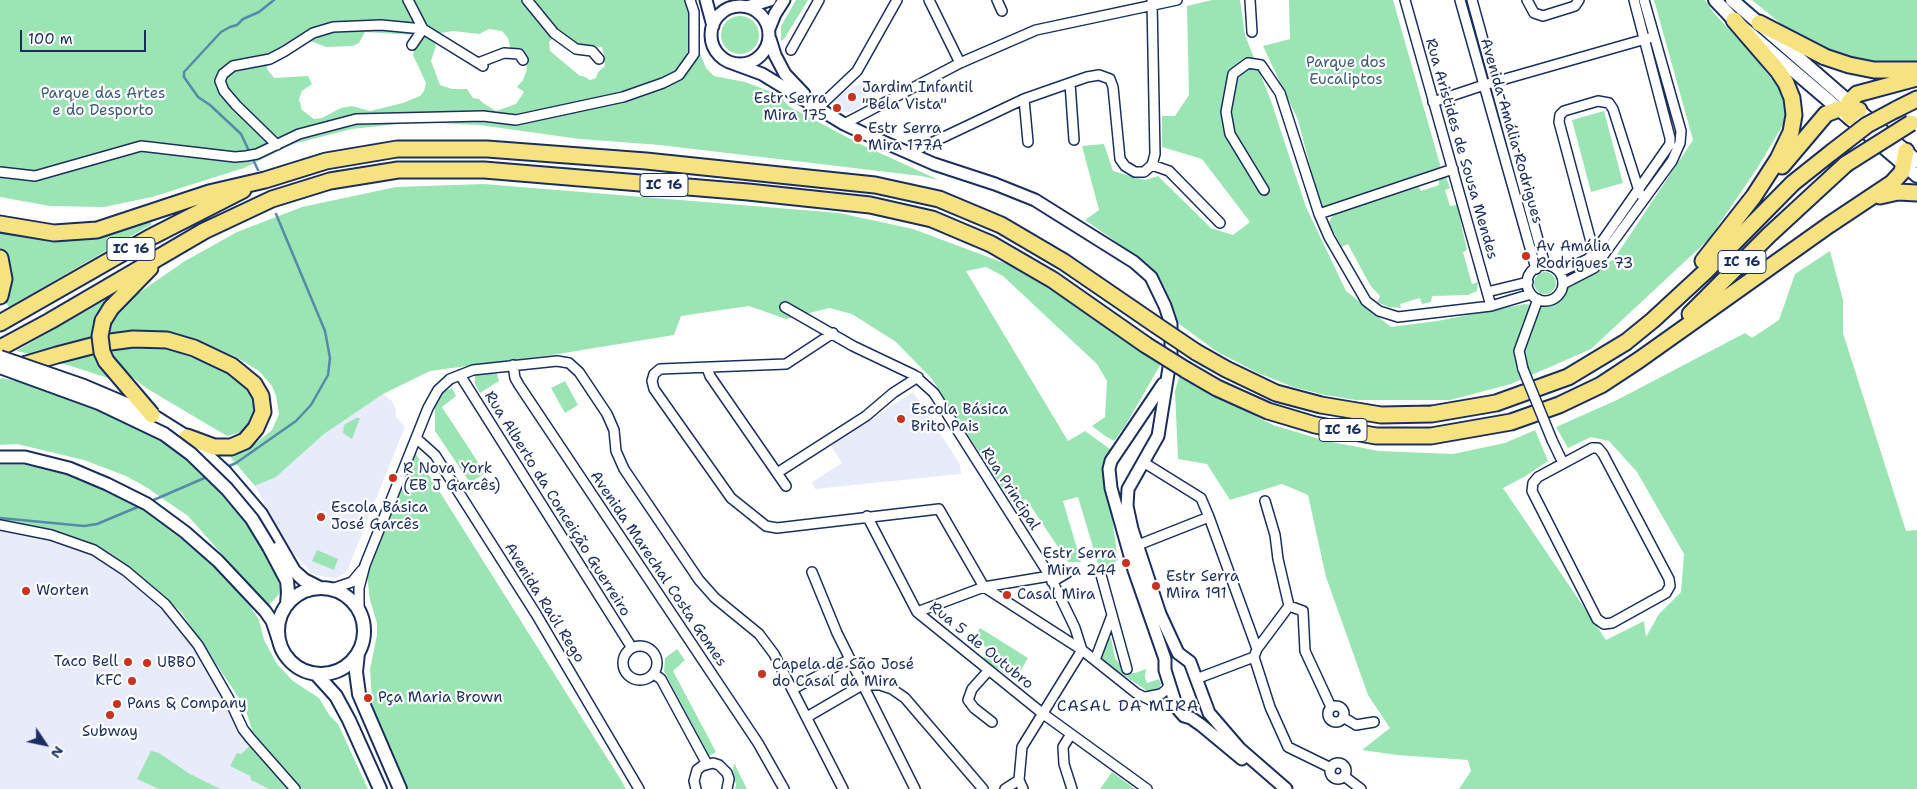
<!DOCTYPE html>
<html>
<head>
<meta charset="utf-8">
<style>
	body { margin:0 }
	#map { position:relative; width:1917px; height:789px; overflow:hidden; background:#fff; font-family:"Shantell Sans",sans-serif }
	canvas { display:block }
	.north { position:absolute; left:20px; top:719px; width:50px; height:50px; -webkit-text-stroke:4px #fff; paint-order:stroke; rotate:124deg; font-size:14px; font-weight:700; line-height:20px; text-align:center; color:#1b2f5e }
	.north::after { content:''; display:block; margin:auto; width:18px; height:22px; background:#1b2f5e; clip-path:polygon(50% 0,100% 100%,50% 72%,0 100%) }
	.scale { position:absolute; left:20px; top:30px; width:126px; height:22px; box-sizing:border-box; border:2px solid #1b2f5e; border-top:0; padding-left:6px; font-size:15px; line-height:18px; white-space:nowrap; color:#1b2f5e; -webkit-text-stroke:4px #fff; paint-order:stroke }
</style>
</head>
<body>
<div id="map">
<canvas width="1917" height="789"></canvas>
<div class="north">N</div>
<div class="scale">100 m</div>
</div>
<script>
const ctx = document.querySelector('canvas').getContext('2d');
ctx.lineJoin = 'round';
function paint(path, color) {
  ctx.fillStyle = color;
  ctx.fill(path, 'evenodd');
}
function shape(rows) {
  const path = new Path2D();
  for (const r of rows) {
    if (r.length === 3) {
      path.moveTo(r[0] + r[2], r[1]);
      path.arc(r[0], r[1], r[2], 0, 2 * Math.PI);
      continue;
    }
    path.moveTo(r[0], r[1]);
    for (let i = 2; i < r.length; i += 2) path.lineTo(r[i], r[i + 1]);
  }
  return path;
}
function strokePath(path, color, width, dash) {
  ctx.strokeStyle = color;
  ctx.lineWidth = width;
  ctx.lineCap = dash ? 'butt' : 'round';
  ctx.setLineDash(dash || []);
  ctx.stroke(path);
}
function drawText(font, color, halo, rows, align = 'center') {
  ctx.font = font + ' "Shantell Sans",sans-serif';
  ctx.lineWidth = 4.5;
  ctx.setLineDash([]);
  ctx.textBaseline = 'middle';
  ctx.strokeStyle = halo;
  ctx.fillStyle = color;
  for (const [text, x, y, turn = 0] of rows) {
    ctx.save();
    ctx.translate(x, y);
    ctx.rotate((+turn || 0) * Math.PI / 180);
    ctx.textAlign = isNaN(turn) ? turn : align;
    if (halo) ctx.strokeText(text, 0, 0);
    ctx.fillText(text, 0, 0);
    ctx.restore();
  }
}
paint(shape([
	[861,84,870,102,851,112,841,112,834,99,839,94],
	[913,392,960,464,961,474,815,489,812,482,842,463,831,446],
	[383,394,392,401,396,410,396,417,405,427,347,571,336,579,313,574,289,548,255,486,276,477,324,434],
	[0,525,94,550,165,604,198,645,243,729,295,789,0,789]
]), '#e8ebfa');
paint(shape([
	[0,0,695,0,700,26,699,51,706,68,714,76,745,82,777,94,790,107,860,144,939,180,921,176,660,145,580,139,479,125,417,122,352,129,293,144,244,168,152,197,104,207,50,206,0,197],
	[489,29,502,31,508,38,510,46,509,52,526,63,527,69,523,80,517,87,524,92,516,104,496,111,483,103,479,99,473,98,467,89,452,89,440,85,431,61,436,46,434,41,441,33,453,31,479,34],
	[365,32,416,35,413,55,426,83,424,91,420,96,403,103,370,111,352,106,341,108,322,118,314,119,302,110,299,99,302,91,312,84,308,76,274,78,267,69,267,66,286,56,290,51,308,40,326,47,353,46,359,43],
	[558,34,572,44,602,47,605,59,605,66,598,72,596,78,590,80,583,76,580,76,550,51,549,42],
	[796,0,808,0,784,39,781,41,781,26],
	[1212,0,1240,0,1245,35,1271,101,1306,207,1346,291,1391,327,1437,321,1525,304,1545,307,1557,303,1569,287,1614,259,1693,140,1654,0,1705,0,1714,13,1748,50,1783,93,1787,118,1758,167,1709,239,1591,349,1511,384,1450,400,1356,400,1325,395,1293,387,1258,373,1216,351,1178,323,1165,288,1146,263,1085,220,1099,210,1082,146,1104,144,1113,171,1145,180,1158,176,1211,228,1233,235,1250,222,1202,159,1162,147,1162,116,1175,116,1189,95,1187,6],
	[1289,0,1393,0,1441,168,1321,209,1298,120,1263,46,1290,39],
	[1752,0,1917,0,1917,62,1893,63,1855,59,1823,48,1786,28],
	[740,35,19],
	[1604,111,1623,183,1591,192,1572,120],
	[1446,177,1450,188,1445,190,1450,206,1457,205,1467,250,1463,252,1472,284,1478,282,1477,291,1468,295,1432,296,1431,302,1422,304,1420,298,1400,304,1401,308,1389,307,1377,302,1380,296,1370,285,1348,244,1342,247,1329,223,1333,215,1419,187,1421,191,1439,185,1439,179],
	[484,184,839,213,913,229,1007,264,1050,289,1162,362,1125,426,1114,441,1105,436,1092,426,1105,417,1107,381,1097,364,1003,276,986,267,966,271,1068,441,1085,431,1110,449,1105,468,1118,560,1104,568,1098,564,1078,497,1063,501,1081,562,1068,562,1026,499,1014,506,932,379,896,342,852,314,829,308,786,319,749,306,681,316,674,335,552,355,430,371,383,394,324,434,276,477,255,486,226,452,256,443,272,430,279,414,276,396,272,386,259,371,236,357,204,343,161,331,136,332,108,337,110,328,118,312,137,294,185,261,237,232,302,207,396,187],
	[147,219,152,224,9,307,6,303,9,292,7,257,0,248,0,229,16,231],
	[1830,251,1843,300,1843,333,1906,531,1917,530,1917,789,1459,789,1471,771,1468,760,1397,755,1362,750,1390,728,1368,695,1326,577,1308,495,1282,484,1230,500,1207,464,1178,459,1175,391,1179,377,1273,425,1326,441,1379,451,1453,454,1505,443,1535,430,1548,461,1524,477,1503,488,1606,640,1644,621,1646,637,1659,614,1681,592,1684,554,1637,472,1609,441,1591,437,1568,448,1556,427,1617,400,1745,333,1752,338,1779,320,1795,274],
	[1545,283,11],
	[109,298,103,305,93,327,91,340,39,356,16,351],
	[141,345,160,346,223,369,241,382,255,395,255,410,251,422,242,432,227,436,146,388,120,367,112,352,116,347],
	[95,349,101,366,111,379,55,361],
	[487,374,497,374,499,381,480,393,475,384,475,375],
	[2,378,25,383,110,413,167,443,196,465,254,532,277,577,281,592,268,606,188,516,146,487,126,476,84,460,17,444,0,445,0,379],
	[565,381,578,405,565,413,551,388],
	[452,388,456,396,442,407,485,473,470,483,435,431,435,407,443,392],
	[356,418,360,418,352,439,343,433,344,425],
	[414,451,621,780,626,789,407,789,373,717,370,669,377,635,377,623,370,600,367,576],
	[0,465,25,465,67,474,107,491,153,515,216,568,250,606,259,620,264,640,277,664,293,681,319,698,330,716,338,724,368,789,302,789,253,734,245,707,181,612,148,583,136,572,89,544,49,530,0,521],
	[317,550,338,559,334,570,312,561],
	[980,628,1028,658,1021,670,1010,677,983,659,989,649,973,639],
	[1107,638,1111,638,1115,658,1126,673,1135,673,1146,669,1145,677,1147,683,1159,679,1161,684,1159,689,1149,692,1101,660],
	[677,649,685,660,673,671,716,752,709,756,664,671,665,658],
	[251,745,288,789,269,789,251,780,250,776,230,766,237,753,241,754],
	[151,751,159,753,190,774,220,789,159,789,137,779],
	[734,763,747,789,735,789,736,785,733,770],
	[1112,772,1135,789,1100,789]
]), '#9be5b4');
strokePath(shape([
	[258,170,241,134,210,105,198,97,184,77,184,72,221,32,230,27,237,25,243,19,259,12,274,0],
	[227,467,236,463,296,421,311,405,328,375,330,358,325,331,276,214],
	[149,502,209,476],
	[0,518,84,526,97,524,140,506]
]), '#558aa9', 2.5);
const minor = shape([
	[527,0,554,33,576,49,592,51,599,59],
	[929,0,960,63],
	[997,0,1002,11],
	[1250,0,1252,32],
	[1405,0,1491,306],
	[1460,0,1536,269],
	[1472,0,1545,265],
	[1527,0,1534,13,1543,16,1575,6,1579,0],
	[412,45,423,29,483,66],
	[791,50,819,0],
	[478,63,504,53,519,54,523,60],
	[1070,83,1074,140],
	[1024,99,1028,142],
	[1433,102,1484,85,1649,38],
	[818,108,857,71,897,0],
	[844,124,960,63,1036,30,1177,0],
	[277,145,236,105,224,91,220,81,223,74,233,66,270,59,285,51,313,33,333,27,381,25,423,29,408,0],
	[910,153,1024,99,1087,77,1099,75,1110,79,1113,87,1120,159,1125,166,1135,172,1144,172,1152,165],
	[1152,165,1155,154,1152,1],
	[1152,165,1169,171,1220,223],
	[0,172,35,176,141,146,235,157,246,156,257,154,299,134,356,119,483,116,516,120,623,97,663,83,679,75,694,54,694,12,690,0],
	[1264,190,1230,134,1226,112,1233,74,1248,63,1261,65,1280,93,1319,214,1329,237,1366,301,1379,311,1398,317,1491,306,1531,294],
	[1319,214,1453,169],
	[1594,253,1559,122,1560,115,1564,111,1598,101,1609,103,1613,109,1640,194],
	[1545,283,18],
	[1560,272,1588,259,1594,253,1670,144,1670,138,1634,0],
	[1563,284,1594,268,1672,161,1680,143,1681,131,1644,0],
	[1487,292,1528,282],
	[785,307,853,346,914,375,934,393,1050,576,1075,628,1082,650],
	[833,333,786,364,660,369,654,374,652,381,654,389,731,498,766,526,777,528,939,509,984,587,1082,650,1136,693,1152,701,1177,708],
	[513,365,515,378,519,385,758,743,784,789],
	[707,368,710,376,786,486],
	[1523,369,1519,351,1538,299],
	[460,375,632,648],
	[416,438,435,455,536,614,639,789],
	[1552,440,1563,463],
	[1592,448,1598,448,1603,454,1669,579,1670,586,1666,593,1612,623,1604,624,1597,619,1532,491,1533,483,1538,477,1592,448],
	[1143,462,1201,498,1209,517],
	[777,473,866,416,893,393,918,377],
	[867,516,917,612,1042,713,1147,789],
	[0,525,51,535,94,550,126,571,165,604,198,645,229,699,243,729,250,738,295,789],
	[1138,545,1209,517,1257,649],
	[812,572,837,633,915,789],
	[1101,575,1127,669],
	[1052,582,1067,573],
	[331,589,352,582,362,570],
	[1289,606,1303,611,1305,651,1331,707],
	[359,611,359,588,365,565,428,408,438,390,450,379,473,370,557,361,569,363,579,372,607,414,614,430,616,451,624,469,699,580,715,598,759,634,774,654,843,789],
	[917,612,984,587,1050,576],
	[640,663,17],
	[1254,657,1270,707,1288,747,1331,768],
	[1095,660,1112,615],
	[989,670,972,689,968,700,974,708,992,722],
	[654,674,661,679,707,764],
	[1196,679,1254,657,1257,649,1289,606,1278,559,1275,535,1265,501],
	[793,689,850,659],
	[1146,697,1161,694,1167,689,1169,684],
	[1336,714,8],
	[807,717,862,685,880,685,892,689,905,698,983,789],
	[1343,717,1356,725,1374,722],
	[1071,734,1063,747,1064,764,1072,789],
	[1338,771,8],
	[1344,776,1361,789],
	[696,789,694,781,697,770,702,766,713,763,719,765,727,773,729,779,727,789],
	[1005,789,1019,780],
	[1023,789,1019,780,1022,747,1082,650]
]);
const tertiary = shape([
	[706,0,713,26],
	[740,35,29],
	[747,7,770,0],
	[769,29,775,14,784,0],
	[770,39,775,55,785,74,804,94],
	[732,63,762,74,844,124,863,133,934,164,995,184,1035,200,1134,262,1151,277,1165,306,1171,324,1171,355,1158,436,1128,489,1127,506,1132,529,1160,614,1178,653,1190,662,1209,713,1240,749,1286,789],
	[1163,384,1111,461,1109,469,1111,488,1134,570,1165,659,1165,670,1177,708,1184,716,1191,718,1201,725,1242,759],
	[0,457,25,457,69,468,107,484,147,504,185,532,218,561,265,611,272,621,278,639]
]);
const secondary = shape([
	[1715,0,1734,20,1917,176],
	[1732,0,1917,161],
	[152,415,187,437,225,472,261,514,294,571,304,580,320,588],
	[269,547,287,581,288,592,287,604],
	[321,631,43],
	[358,653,356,672,359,694,400,789],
	[316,674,336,696,349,720,380,789]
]);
const trunk = shape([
	[1759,23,1825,57,1849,65,1874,70,1917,70],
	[1895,110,1917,99],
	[1850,117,1848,108,1849,102,1857,94,1917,78],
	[1782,166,1826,114,1839,109,1859,110],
	[1880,196,1898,192,1917,193],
	[0,224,54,233,97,230,209,193,265,180,326,161,397,149,487,149,646,161,875,185,939,199,1001,225,1064,262,1156,325],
	[0,258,4,279,0,296],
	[1703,261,1754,196,1778,159,1791,132,1794,115,1792,98,1786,83,1778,71,1734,20],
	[1690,314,1769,235,1846,164],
	[103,321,111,308,150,268],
	[0,323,149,238,243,190],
	[0,348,50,321,204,231,272,199,330,181,398,170,484,170,748,192,870,205,932,219,991,244,1053,280,1146,345],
	[1196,352,1226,369,1276,393,1321,405,1381,415,1432,414,1496,403,1568,377,1626,342,1653,320,1706,271,1793,183,1832,152],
	[13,368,57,355,103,343,133,339,167,340,194,348,232,366,254,384,261,396,263,412,256,428,245,441,231,447,214,447,187,437],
	[1186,370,1217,388,1268,411,1315,425,1376,436,1431,436,1511,422,1559,405,1601,385,1639,360,1829,225,1892,183,1902,172,1906,151]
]);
strokePath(minor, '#1b2f5e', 12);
strokePath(tertiary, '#1b2f5e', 15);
strokePath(secondary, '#1b2f5e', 16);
strokePath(trunk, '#1b2f5e', 19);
strokePath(minor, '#fff', 9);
strokePath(tertiary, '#fff', 11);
strokePath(secondary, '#fff', 12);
strokePath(trunk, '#f7e281', 15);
const minorBridge = shape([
	[1523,369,1552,440]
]);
const secondaryBridge = shape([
	[0,357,84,386,150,414],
	[0,367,99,403,164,434,191,454,227,489,252,519,269,547]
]);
const trunkBridge = shape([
	[1832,152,1867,125,1895,110],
	[1846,164,1911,123],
	[103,321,100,336,102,352,106,361,152,415],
	[1156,325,1196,352],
	[1146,345,1186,370]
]);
strokePath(minorBridge, '#1b2f5e', 12, []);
strokePath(secondaryBridge, '#1b2f5e', 16, []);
strokePath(trunkBridge, '#1b2f5e', 19, []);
strokePath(minorBridge, '#fff', 9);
strokePath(secondaryBridge, '#fff', 12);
strokePath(trunkBridge, '#f7e281', 15);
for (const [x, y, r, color] of [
	[852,97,5,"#c8321e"],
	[837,108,5,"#c8321e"],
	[858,138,5,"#c8321e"],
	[1526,256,5,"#c8321e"],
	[901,419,5,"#c8321e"],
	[393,478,5,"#c8321e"],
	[321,517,5,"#c8321e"],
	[1126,563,5,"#c8321e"],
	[1156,586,5,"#c8321e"],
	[26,591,5,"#c8321e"],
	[1007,595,5,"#c8321e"],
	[128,662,5,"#c8321e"],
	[147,663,5,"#c8321e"],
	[762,674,5,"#c8321e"],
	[132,681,5,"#c8321e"],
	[368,698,5,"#c8321e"],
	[117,704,5,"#c8321e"],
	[110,715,5,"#c8321e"]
]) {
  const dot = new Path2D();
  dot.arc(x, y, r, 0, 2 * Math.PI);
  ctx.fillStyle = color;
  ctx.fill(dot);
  strokePath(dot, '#fff', 2);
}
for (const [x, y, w] of [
	[664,185,48],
	[131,249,48],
	[1742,262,48],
	[1343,430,48]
]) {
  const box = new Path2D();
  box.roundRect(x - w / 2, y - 11.5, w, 23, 4);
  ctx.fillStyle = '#fff';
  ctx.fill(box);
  strokePath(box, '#1b2f5e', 1);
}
drawText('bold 14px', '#1b2f5e', null, [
	["IC 16",664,185],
	["IC 16",131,249],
	["IC 16",1742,262],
	["IC 16",1343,430]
]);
drawText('15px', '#3b5c74', '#fff', [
	["Parque dos",1346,63],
	["Eucaliptos",1346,80],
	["Parque das Artes",103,94],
	["e do Desporto",103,111]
]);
drawText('15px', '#1b2f5e', '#fff', [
	["Jardim Infantil",862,88],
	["\"Bela Vista\"",862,105],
	["Estr Serra",827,99,"right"],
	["Mira 175",827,116,"right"],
	["Estr Serra",868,129],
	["Mira 177A",868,146],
	["Av Amália",1536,247],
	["Rodrigues 73",1536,264],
	["Escola Básica",911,410],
	["Brito Pais",911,427],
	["R Nova York",403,469],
	["(EB J Garcês)",403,486],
	["Escola Básica",331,508],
	["José Garcês",331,525],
	["Estr Serra",1116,554,"right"],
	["Mira 244",1116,571,"right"],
	["Estr Serra",1166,577],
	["Mira 191",1166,594],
	["Worten",36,591],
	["Casal Mira",1017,595],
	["Taco Bell",118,662,"right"],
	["UBBO",157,663],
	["Capela de São José",772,665],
	["do Casal da Mira",772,682],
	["KFC",122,681,"right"],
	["Pça Maria Brown",378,698],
	["Pans & Company",127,704],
	["Subway",110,732,"center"]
], 'left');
drawText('15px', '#1b2f5e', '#fff', [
	["Avenida Amália Rodrigues",1511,131,74],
	["Rua Aristides de Sousa Mendes",1461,149,74],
	["Rua Principal",1010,489,57],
	["Rua Alberto da Conceição Guerreiro",557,504,58],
	["Avenida Marechal Costa Gomes",658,569,56],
	["Avenida Raúl Rego",544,603,58],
	["Rua 5 de Outubro",981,646,39]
]);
ctx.letterSpacing = '1px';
drawText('16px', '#1b2f5e', '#fff', [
	["CASAL DA MIRA",1128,707]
]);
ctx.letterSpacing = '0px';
</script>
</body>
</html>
